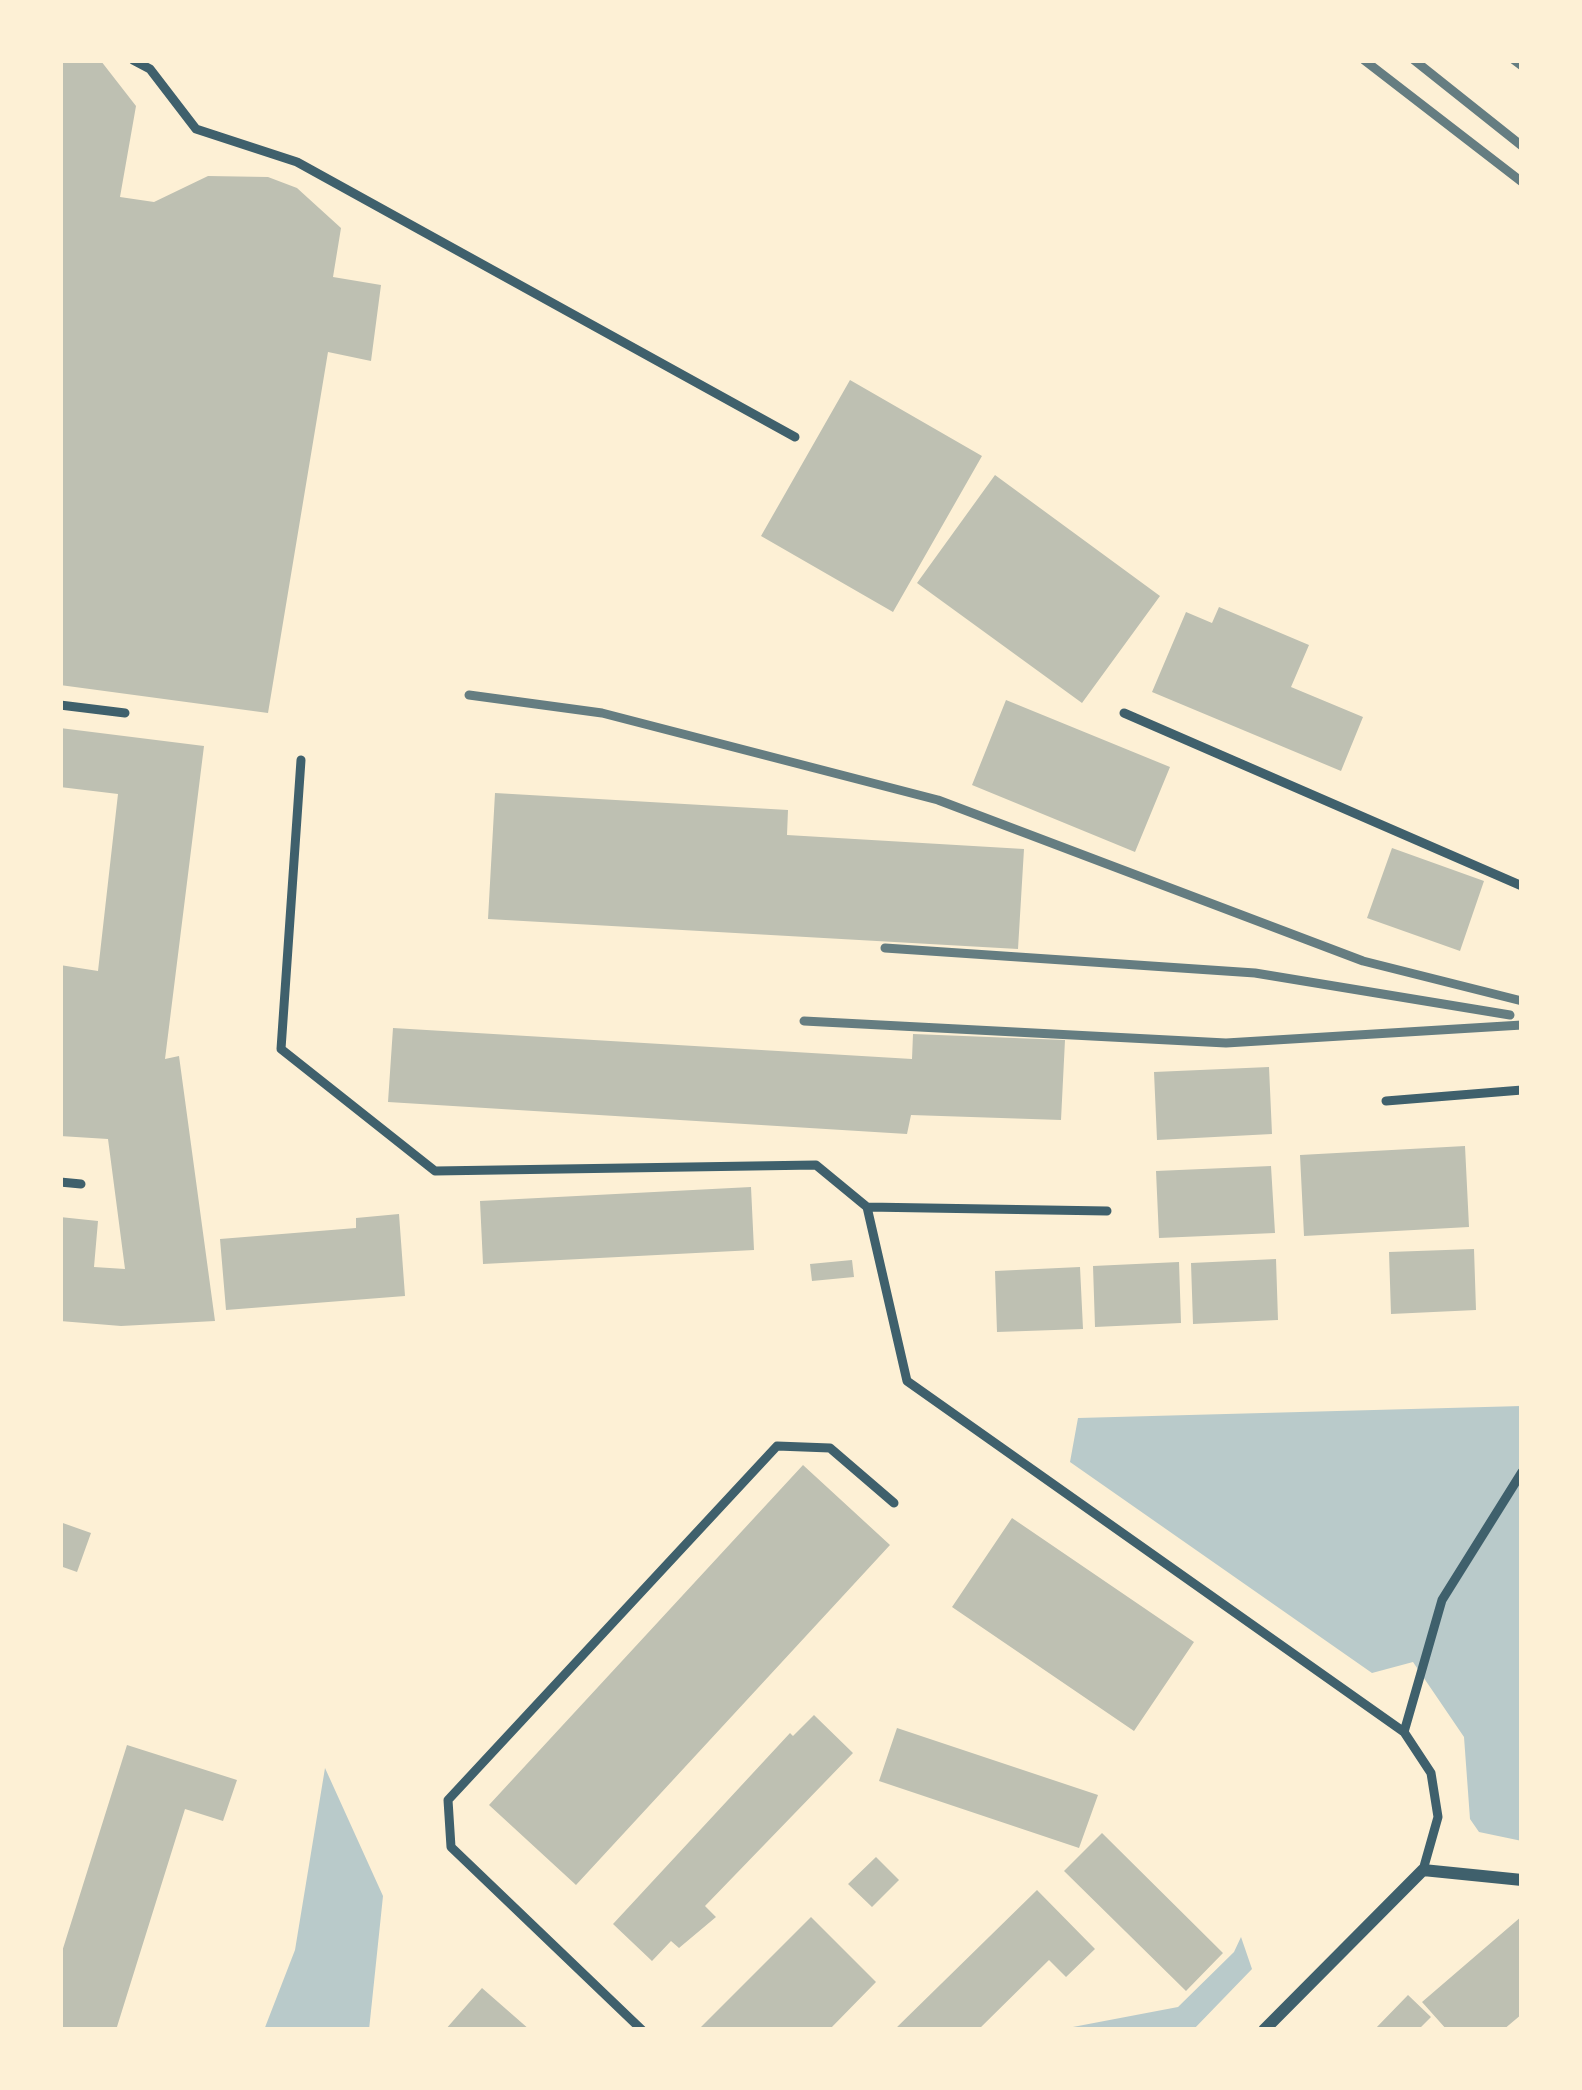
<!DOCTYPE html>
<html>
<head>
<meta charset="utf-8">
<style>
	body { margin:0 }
	#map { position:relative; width:1582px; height:2090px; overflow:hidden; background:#fdf0d5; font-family:Mulish,sans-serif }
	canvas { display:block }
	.frame { position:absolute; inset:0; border:63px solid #fdf0d5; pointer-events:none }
</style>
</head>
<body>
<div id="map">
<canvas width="1582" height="2090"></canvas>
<div class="frame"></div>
</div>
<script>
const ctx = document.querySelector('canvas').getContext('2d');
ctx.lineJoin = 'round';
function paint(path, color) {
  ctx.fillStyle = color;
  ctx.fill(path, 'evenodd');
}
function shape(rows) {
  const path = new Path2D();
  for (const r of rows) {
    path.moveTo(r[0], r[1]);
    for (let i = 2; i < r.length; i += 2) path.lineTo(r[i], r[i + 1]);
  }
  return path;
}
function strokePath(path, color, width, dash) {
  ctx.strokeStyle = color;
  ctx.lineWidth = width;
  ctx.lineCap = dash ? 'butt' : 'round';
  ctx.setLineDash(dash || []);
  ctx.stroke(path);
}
paint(shape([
	[1522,1406,1522,1841,1479,1832,1470,1819,1464,1737,1413,1662,1372,1673,1070,1462,1078,1418],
	[325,1768,383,1896,369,2030,264,2030,295,1950],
	[1241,1937,1252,1969,1193,2030,1057,2030,1178,2007,1234,1952]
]), '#b9caca');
paint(shape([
	[60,60,101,61,136,106,120,197,154,202,208,176,268,177,297,188,341,228,333,277,381,285,371,361,328,352,268,713,60,685],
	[850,380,982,456,893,612,761,536],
	[995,475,1160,596,1082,703,917,583],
	[1219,607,1309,645,1291,687,1363,717,1341,771,1152,692,1186,612,1212,623],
	[1006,700,1170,767,1135,852,972,785],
	[60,728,204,746,165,1059,179,1056,215,1321,121,1326,60,1321,60,1217,98,1221,94,1267,125,1269,108,1139,60,1136,60,965,98,971,118,794,60,787],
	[495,793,788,810,787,835,1024,849,1018,949,488,919],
	[1392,848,1484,881,1460,951,1367,918],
	[393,1028,912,1059,913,1034,1065,1040,1061,1120,911,1115,907,1134,388,1102],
	[1269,1067,1272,1134,1157,1140,1154,1072],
	[1465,1146,1469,1227,1304,1236,1300,1155],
	[1271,1166,1275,1233,1159,1238,1156,1171],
	[751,1187,754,1250,483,1264,480,1201],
	[399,1214,405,1296,226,1310,220,1239,356,1228,356,1218],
	[1474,1249,1476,1310,1391,1314,1389,1252],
	[1276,1259,1278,1320,1193,1324,1191,1263],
	[852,1260,854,1277,812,1281,810,1264],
	[1179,1262,1181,1323,1095,1327,1093,1266],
	[1080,1267,1083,1329,997,1332,995,1271],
	[803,1465,890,1545,576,1885,489,1805],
	[1012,1518,1194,1642,1134,1731,952,1607],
	[60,1522,91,1533,77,1572,60,1566],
	[814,1715,853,1753,705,1906,716,1917,679,1948,671,1941,652,1961,613,1924,790,1733,793,1736],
	[897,1728,1098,1795,1079,1848,879,1781],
	[127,1745,237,1780,223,1821,185,1809,116,2030,60,2030,60,1958],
	[1102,1833,1223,1953,1186,1991,1064,1871],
	[876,1857,899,1880,872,1907,848,1884],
	[1037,1890,1095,1949,1066,1977,1049,1960,978,2030,894,2030],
	[1522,1916,1522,2014,1503,2030,1447,2030,1422,2002],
	[811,1917,876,1982,829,2030,698,2030],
	[482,1988,530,2030,445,2030],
	[1408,1995,1431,2017,1418,2030,1374,2030]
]), '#bec0b2');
strokePath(shape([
	[133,60,150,69,196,129,297,162,795,437],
	[60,705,125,713],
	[1124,713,1522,886],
	[301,760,281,1049,435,1171,816,1165,867,1207,1107,1211],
	[1386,1101,1522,1090],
	[60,1182,81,1184],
	[867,1207,907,1381,1404,1732,1431,1773,1438,1817,1423,1870],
	[1404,1732,1442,1600,1522,1472],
	[642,2030,451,1847,448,1800,777,1446,830,1448,894,1503]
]), '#3f606c', 9);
strokePath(shape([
	[1264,2030,1423,1870,1522,1880]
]), '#3f606c', 12);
strokePath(shape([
	[1364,60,1522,182],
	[1414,60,1522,146],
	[1514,60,1522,66],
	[469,695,602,713,938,800,1363,961,1522,1001],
	[885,948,1255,973,1510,1015],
	[804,1021,1226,1043,1522,1025]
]), '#657d81', 9);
</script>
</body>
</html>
